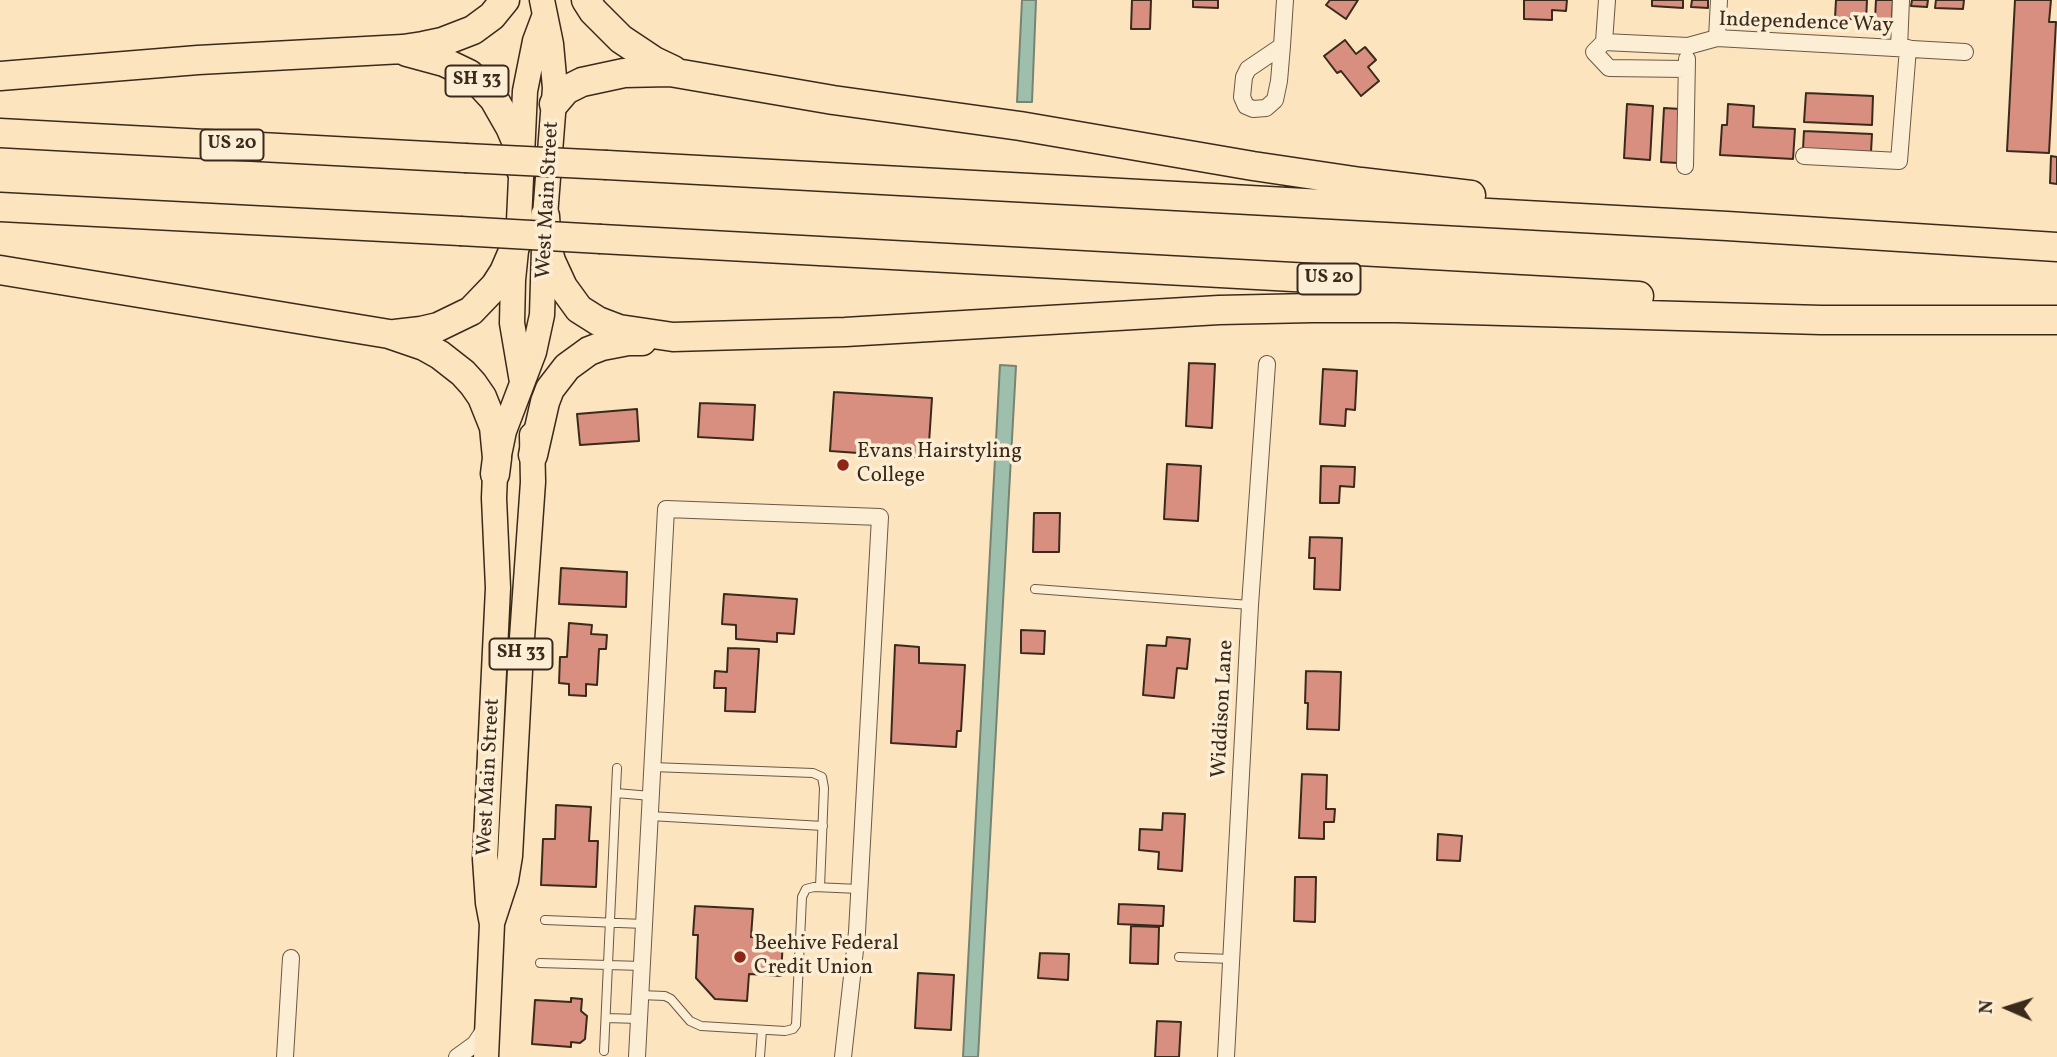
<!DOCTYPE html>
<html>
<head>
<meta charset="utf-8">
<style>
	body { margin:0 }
	#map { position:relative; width:2057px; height:1057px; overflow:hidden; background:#fbe4be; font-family:Vollkorn,serif }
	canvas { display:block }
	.north { position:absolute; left:1973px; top:973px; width:70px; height:70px; -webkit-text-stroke:5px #fcedd5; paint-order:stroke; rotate:273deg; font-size:19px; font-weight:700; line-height:28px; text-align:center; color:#3a2a1c }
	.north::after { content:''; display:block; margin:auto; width:24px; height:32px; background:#3a2a1c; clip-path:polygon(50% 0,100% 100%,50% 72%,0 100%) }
</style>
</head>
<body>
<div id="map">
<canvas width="2057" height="1057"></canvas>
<div class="north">N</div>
</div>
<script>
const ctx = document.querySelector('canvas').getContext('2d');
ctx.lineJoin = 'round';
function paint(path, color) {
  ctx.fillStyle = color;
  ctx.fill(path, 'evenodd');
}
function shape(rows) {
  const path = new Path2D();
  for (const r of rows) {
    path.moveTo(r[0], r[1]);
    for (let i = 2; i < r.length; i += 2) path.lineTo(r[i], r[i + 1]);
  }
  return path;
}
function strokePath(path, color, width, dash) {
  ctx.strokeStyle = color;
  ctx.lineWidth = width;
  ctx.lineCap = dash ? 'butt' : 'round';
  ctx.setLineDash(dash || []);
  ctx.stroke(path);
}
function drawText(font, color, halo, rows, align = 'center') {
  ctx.font = font + ' Vollkorn,serif';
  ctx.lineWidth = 7;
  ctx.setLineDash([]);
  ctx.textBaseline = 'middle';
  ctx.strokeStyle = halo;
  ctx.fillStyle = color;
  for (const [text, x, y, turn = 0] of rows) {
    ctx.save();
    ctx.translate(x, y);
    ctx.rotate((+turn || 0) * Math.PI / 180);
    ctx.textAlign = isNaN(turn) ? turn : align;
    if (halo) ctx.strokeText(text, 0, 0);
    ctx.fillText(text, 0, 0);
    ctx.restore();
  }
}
const water = shape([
	[1022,0,1036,0,1032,102,1017,102,1022,0],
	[1000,365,1016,366,978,1057,963,1057,1000,365]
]);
paint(water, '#9fbfad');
strokePath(water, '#778373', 2);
const building = shape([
	[1132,0,1151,0,1150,29,1131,29,1132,0],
	[1193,0,1218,0,1218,8,1193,7,1193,0],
	[1330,0,1358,0,1346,19,1326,5,1330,0],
	[1524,0,1567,0,1566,11,1552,10,1552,20,1524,19,1524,0],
	[1652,0,1683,0,1683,8,1652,6,1652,0],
	[1692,0,1708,0,1708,8,1691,7,1692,0],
	[1836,0,1867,0,1866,20,1835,18,1836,0],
	[1876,0,1893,0,1892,20,1875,19,1876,0],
	[1912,0,1928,0,1927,7,1911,6,1912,0],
	[1936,0,1964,0,1963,9,1935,8,1936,0],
	[2015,0,2051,0,2049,22,2056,22,2049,153,2007,151,2015,0],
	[1345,40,1356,54,1365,47,1376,60,1368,67,1379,81,1361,96,1341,71,1337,73,1324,56,1345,40],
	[1806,93,1873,96,1872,125,1804,122,1806,93],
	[1627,104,1653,106,1650,160,1624,158,1627,104],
	[1728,104,1754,106,1753,127,1795,129,1793,159,1720,155,1722,125,1727,125,1728,104],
	[1664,108,1681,109,1678,163,1661,162,1664,108],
	[1804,131,1872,134,1871,152,1803,149,1804,131],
	[2051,156,2057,157,2057,184,2050,183,2051,156],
	[1189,363,1215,364,1212,428,1186,426,1189,363],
	[1323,369,1357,371,1355,410,1346,409,1345,426,1320,424,1323,369],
	[834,392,932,398,928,458,830,451,834,392],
	[700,403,755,405,753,440,698,437,700,403],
	[637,409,639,441,580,445,577,414,637,409],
	[1167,464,1201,466,1198,521,1164,519,1167,464],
	[1321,466,1355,467,1354,487,1340,486,1339,503,1320,503,1321,466],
	[1034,513,1060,513,1059,552,1033,552,1034,513],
	[1310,537,1342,538,1340,590,1314,589,1315,558,1309,558,1310,537],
	[561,568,627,572,626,607,559,604,561,568],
	[724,594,797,599,794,634,777,633,777,642,736,639,736,625,722,624,724,594],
	[569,623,592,625,591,634,607,635,606,649,599,649,597,685,586,684,586,696,569,695,569,684,559,683,560,657,567,657,569,623],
	[1021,630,1045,631,1044,654,1021,653,1021,630],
	[1167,637,1190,639,1187,669,1177,668,1174,698,1143,695,1147,645,1166,646,1167,637],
	[895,645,919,647,919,663,965,665,961,731,957,731,956,747,891,743,895,645],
	[728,648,759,649,755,712,725,711,726,688,714,688,715,671,727,672,728,648],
	[1306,671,1341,672,1339,730,1307,729,1308,703,1305,703,1306,671],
	[1302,774,1327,775,1326,809,1335,809,1334,822,1324,822,1324,839,1299,838,1302,774],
	[556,805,591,807,589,841,598,841,596,887,541,885,543,839,555,839,556,805],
	[1163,813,1185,814,1182,871,1158,869,1159,852,1139,850,1140,829,1162,830,1163,813],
	[1438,834,1462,836,1460,861,1437,860,1438,834],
	[1295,877,1316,877,1315,922,1294,921,1295,877],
	[1119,904,1164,906,1163,926,1118,924,1119,904],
	[695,906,753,909,751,937,783,939,781,976,749,974,747,1001,715,999,696,978,698,935,693,935,695,906],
	[1131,926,1159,927,1158,964,1130,963,1131,926],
	[1040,953,1069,954,1068,980,1038,978,1040,953],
	[918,973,954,975,951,1030,915,1028,918,973],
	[571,998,582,999,581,1011,587,1016,585,1039,580,1043,571,1042,571,1047,532,1044,535,1000,571,1002,571,998],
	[1157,1021,1181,1022,1179,1057,1155,1057,1157,1021]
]);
paint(building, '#d88f80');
strokePath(building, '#3a2a1c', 2);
const lane = shape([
	[1035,589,1250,605],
	[652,767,813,773,822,777,824,788,820,887],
	[616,793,651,796],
	[650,816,823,826],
	[545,920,644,924],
	[1179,957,1231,959],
	[540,963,642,966],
	[640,995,665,996,671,999,690,1021,701,1026,785,1031,793,1029,796,1025,802,897,806,889,814,887,859,889],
	[606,1018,639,1019],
	[604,1051,617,768],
	[760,1057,762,1030]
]);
const street = shape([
	[1607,0,1604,42,1594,52,1609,68,1686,69],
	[1717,38,1719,0],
	[1604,42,1688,46,1717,38,1965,52],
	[1282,46,1279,81,1275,100,1266,108,1253,109,1246,106,1242,97,1244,77,1248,69,1282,46],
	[1282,46,1285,0],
	[1899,48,1901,0],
	[1804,156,1899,161,1908,48],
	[1685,166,1687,59],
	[285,1057,291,958],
	[457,1057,475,1044,485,1029],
	[637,1057,666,509,880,517,857,932,843,1057],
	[1226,1057,1250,605,1267,364]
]);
const primary = shape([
	[522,382,512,323,513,280,519,221,525,91,535,41,544,17],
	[493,920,506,880,510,856,521,652,533,482,532,435],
	[486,1057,492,924,488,903,485,859,498,588,494,498,495,474,504,431,534,352,542,315,545,216,555,88,551,44,542,0]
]);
const highway = shape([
	[586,0,593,11,621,39,654,61,673,70],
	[407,52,444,62,469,74,482,86,494,99,510,127,516,141,521,170],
	[0,76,198,60,403,49,423,46,442,42,473,30,492,16,505,0],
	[554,104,566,90,582,82,624,73,670,72,833,100,1020,126,1253,166,1361,182,1471,195],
	[0,133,465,158],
	[607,165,1727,226,2057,247],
	[0,207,460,231],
	[545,216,547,246,551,261,563,287,579,309,598,321,619,329,673,337,845,332,1219,310,1312,308,1397,308,1821,320,2057,320],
	[601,239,1639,296],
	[0,270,389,334,424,346,440,355,463,373,473,384,482,397,494,427,497,458,495,474],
	[395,334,421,331,438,327,471,311,495,286,504,272,517,242],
	[533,455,545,402,550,389,567,367,589,351,602,346,628,341,642,341]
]);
strokePath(lane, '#6a5844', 10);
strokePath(street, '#6a5844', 18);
strokePath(primary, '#3a2a1c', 27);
strokePath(highway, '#3a2a1c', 31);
strokePath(lane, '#fcedd5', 8);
strokePath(street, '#fcedd5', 16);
strokePath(primary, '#fbe4be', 24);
strokePath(highway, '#fbe4be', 28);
const highwayBridge = shape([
	[465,158,607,165],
	[460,231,601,239]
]);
strokePath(highwayBridge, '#3a2a1c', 31, []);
strokePath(highwayBridge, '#fbe4be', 28);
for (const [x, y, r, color] of [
	[843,465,7,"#8f2418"],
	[740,957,7,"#8f2418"]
]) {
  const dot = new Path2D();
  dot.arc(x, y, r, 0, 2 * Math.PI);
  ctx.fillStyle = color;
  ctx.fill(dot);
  strokePath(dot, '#fcedd5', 2.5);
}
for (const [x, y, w] of [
	[477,81,63],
	[232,145,63],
	[1329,279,63],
	[521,654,63]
]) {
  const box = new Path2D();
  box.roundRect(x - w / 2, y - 15.5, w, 31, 5);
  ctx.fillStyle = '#fcedd5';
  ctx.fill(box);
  strokePath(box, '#3a2a1c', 2);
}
drawText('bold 19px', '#3a2a1c', null, [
	["SH 33",477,81],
	["US 20",232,145],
	["US 20",1329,279],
	["SH 33",521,654]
]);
drawText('21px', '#3a2a1c', '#fcedd5', [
	["Independence Way",1806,24,2],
	["West Main Street",549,200,-87],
	["Widdison Lane",1224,709,-87],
	["West Main Street",490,777,-87]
]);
drawText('21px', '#3a2a1c', '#fcedd5', [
	["Evans Hairstyling",857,453],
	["College",857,477],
	["Beehive Federal",754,945],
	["Credit Union",754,969]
], 'left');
</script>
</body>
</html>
